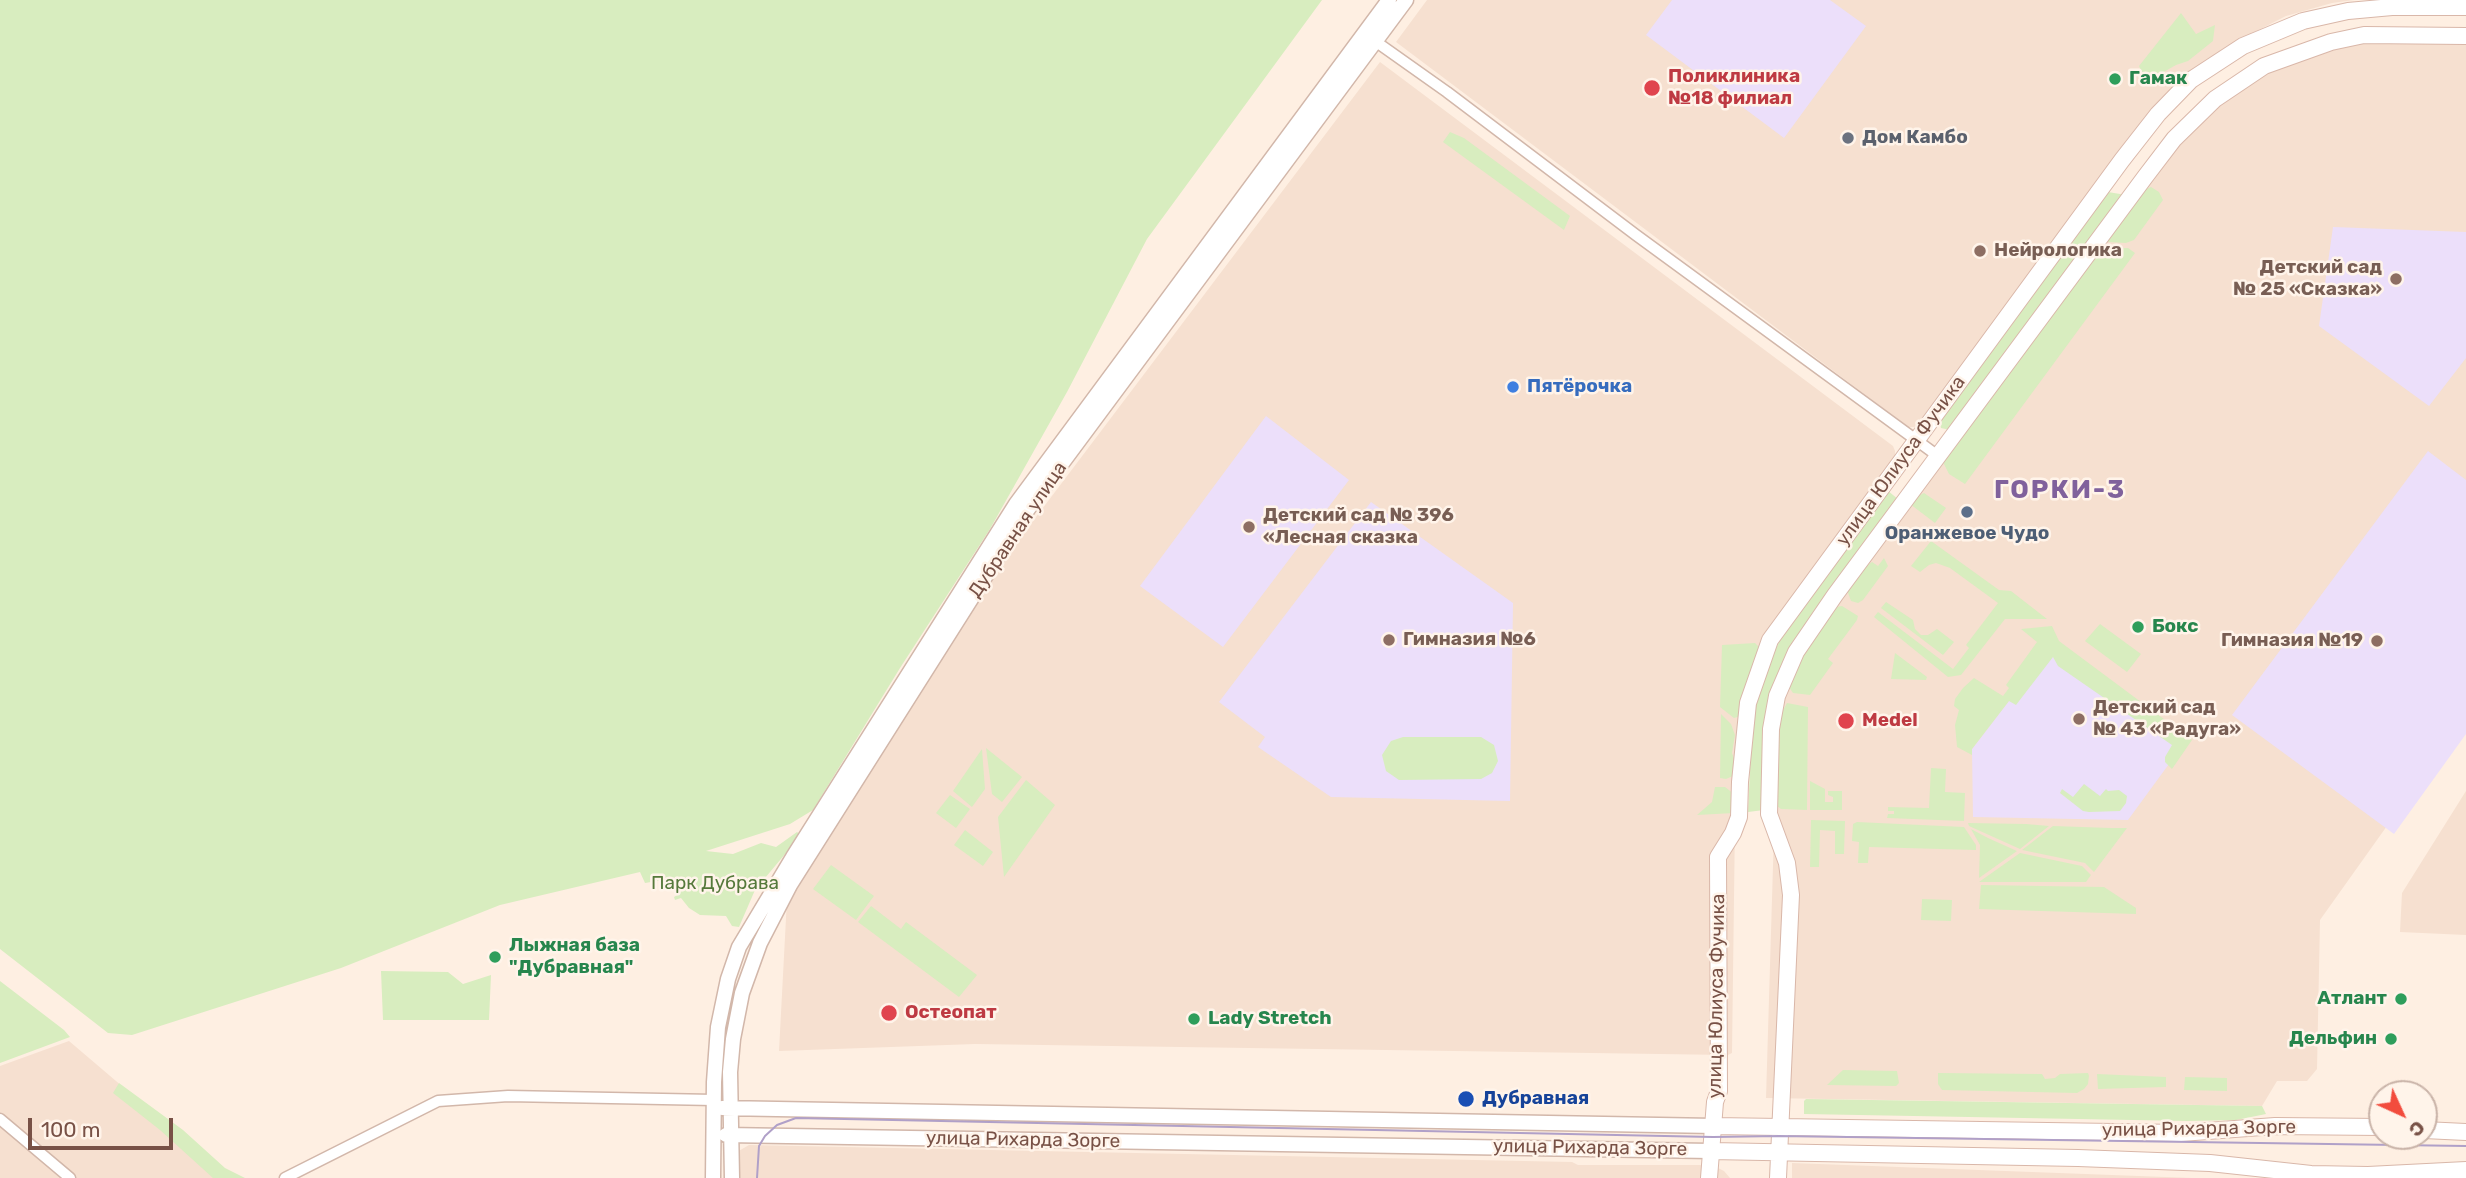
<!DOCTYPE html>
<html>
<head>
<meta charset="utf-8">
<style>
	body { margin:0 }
	#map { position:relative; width:2466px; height:1178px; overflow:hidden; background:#feefe2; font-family:Rubik,sans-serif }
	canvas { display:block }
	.north { position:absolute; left:2368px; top:1080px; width:70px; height:70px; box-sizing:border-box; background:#fff4ea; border:2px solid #c9b3a8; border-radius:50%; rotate:135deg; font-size:19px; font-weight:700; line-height:28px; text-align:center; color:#785146 }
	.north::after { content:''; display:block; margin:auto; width:24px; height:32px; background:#f24c3d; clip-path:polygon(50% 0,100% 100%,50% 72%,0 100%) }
	.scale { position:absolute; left:28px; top:1118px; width:145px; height:32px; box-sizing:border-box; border:4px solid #785146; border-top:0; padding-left:9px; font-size:21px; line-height:24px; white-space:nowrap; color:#785146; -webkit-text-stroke:5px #fff4ea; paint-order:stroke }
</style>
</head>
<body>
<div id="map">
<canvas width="2466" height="1178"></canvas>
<div class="north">С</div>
<div class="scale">100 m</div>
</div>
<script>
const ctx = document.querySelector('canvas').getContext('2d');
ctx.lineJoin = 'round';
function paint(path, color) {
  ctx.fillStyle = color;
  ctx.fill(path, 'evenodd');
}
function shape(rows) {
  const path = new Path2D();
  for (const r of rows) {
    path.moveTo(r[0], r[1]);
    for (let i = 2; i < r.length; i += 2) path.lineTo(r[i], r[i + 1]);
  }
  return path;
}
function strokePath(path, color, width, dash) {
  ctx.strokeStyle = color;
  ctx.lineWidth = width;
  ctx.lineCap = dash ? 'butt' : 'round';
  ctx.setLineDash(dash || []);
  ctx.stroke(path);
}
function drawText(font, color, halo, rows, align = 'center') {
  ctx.font = font + ' Rubik,sans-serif';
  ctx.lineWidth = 5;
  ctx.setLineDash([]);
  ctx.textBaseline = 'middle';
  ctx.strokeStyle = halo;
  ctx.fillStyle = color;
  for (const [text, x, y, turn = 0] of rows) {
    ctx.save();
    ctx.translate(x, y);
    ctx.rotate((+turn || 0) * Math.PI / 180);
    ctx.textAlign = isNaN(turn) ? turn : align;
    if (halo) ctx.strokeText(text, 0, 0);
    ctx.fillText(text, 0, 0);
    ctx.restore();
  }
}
paint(shape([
	[1427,0,2354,0,2332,3,2286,16,2227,46,2187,76,1920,424,1914,427,1908,427,1396,42],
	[2364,41,2466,43,2466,715,2320,920,2317,1069,2307,1081,2277,1081,2262,1106,1766,1098,1777,733,1786,690,1801,654,2177,142,2218,102,2269,71,2307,55],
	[1380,62,1893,446,1895,451,1895,457,1794,594,1771,630,1736,743,1732,1053,1728,1055,975,1044,779,1051,787,899,996,570],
	[2466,791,2466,935,2400,932,2402,893],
	[69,1041,230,1178,0,1178,0,1066],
	[749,1145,1572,1162,1578,1165,1712,1165,1724,1171,1730,1178,735,1178,737,1152],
	[1792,1163,2192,1178,1792,1178]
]), '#f6e0d0');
paint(shape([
	[1672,0,1830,0,1866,26,1784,138,1646,35],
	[2333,227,2466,232,2466,358,2429,406,2319,326],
	[1266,416,1349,480,1223,647,1140,586],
	[2428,451,2466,480,2466,734,2394,834,2232,715],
	[1371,502,1513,603,1510,801,1331,797,1258,747,1265,737,1219,702],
	[2055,641,2188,738,2128,820,1973,817,1972,749]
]), '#ecdffa');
paint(shape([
	[0,0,1322,0,1147,239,1067,392,990,529,900,668,813,810,790,824,706,851,733,854,761,843,776,847,797,832,801,835,755,890,739,927,732,926,726,916,700,915,689,908,681,898,675,900,674,897,679,894,669,879,645,883,640,872,500,905,341,968,132,1035,108,1033,0,949],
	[2181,13,2196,34,2215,25,2213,41,2188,61,2176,65,2146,82,2139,66],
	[1450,132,1464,138,1570,216,1564,230,1443,142],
	[2151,187,2159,192,2163,200,2134,240,2126,243,2108,242,2108,238,2146,189],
	[2108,192,2126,195,1950,430,1941,428,1939,421],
	[2128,248,2135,253,1965,484,1949,474,1943,462,2100,249],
	[1887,490,1899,500,1791,649,1764,810,1748,812,1752,728,1757,701,1771,659,1782,636],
	[1924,493,1946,508,1935,523,1910,504,1916,497],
	[1931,541,1999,590,2011,591,2047,619,2005,619,1961,675,1948,677,1874,617,1878,612,1953,669,1969,648,1966,645,1998,603,1950,568,1936,563,1929,565,1920,572,1911,566],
	[1884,558,1888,566,1863,600,1858,603,1851,601,1847,590,1862,569,1872,562,1878,566],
	[1886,602,1913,620,1915,629,1921,635,1928,635,1937,629,1954,642,1943,655,1881,608],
	[1842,606,1858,616,1857,620,1828,659,1833,663,1810,695,1793,693,1789,687,1802,654,1836,607],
	[2100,624,2141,654,2127,672,2085,641],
	[2052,626,2059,641,2192,740,2172,769,2165,762,2165,757,2172,745,2058,666,2053,657,2016,705,2009,701,1972,749,1972,755,1957,747,1955,725,1959,710,1954,706,1955,699,1963,688,1974,678,2003,696,2009,688,2006,685,2037,642,2021,629],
	[1755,643,1760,648,1741,716,1734,718,1720,707,1722,645],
	[1895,653,1927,677,1926,680,1891,679],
	[1787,703,1808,707,1807,810,1781,809,1776,805,1778,731,1781,714],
	[1721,714,1731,724,1735,735,1732,753,1738,769,1733,776,1726,779,1720,778],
	[1403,737,1481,737,1494,745,1498,761,1492,773,1481,779,1399,780,1386,771,1382,755,1391,741],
	[986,748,1022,777,1002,802,992,794],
	[982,749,985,789,972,807,953,791],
	[1931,768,1946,769,1945,792,1965,793,1964,821,1887,818,1888,814,1894,814,1894,811,1888,811,1888,807,1929,808],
	[1026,780,1055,805,1004,877,998,817],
	[1810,781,1825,789,1825,802,1833,802,1833,797,1828,795,1828,791,1842,791,1842,810,1810,810],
	[2084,784,2100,796,2106,789,2108,791,2119,790,2127,796,2126,803,2120,811,2089,812,2083,811,2060,793,2062,789,2073,797],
	[1715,787,1725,787,1734,794,1734,813,1697,815,1712,802],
	[950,795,970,809,956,828,936,813],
	[1811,820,1845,821,1844,854,1835,854,1835,831,1820,830,1819,867,1810,867],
	[1857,822,1964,827,1976,845,1976,850,1869,847,1868,863,1858,863,1859,842,1852,841,1853,824],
	[1968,823,2026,824,2049,826,2020,849,1969,826],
	[2053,826,2111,828,2127,828,2094,872,2085,863,2022,850],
	[1971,829,1988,838,2017,851,1979,878,1980,845],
	[965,830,993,852,983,866,954,845],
	[2020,853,2082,866,2091,875,2086,882,1979,882],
	[831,865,874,896,856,920,813,889],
	[1981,885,2104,887,2136,908,2136,914,1979,909],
	[1922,899,1952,900,1951,921,1921,920],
	[871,906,901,929,906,922,977,975,959,997,858,922],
	[381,971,448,972,463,984,491,975,489,1020,383,1020],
	[0,981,64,1030,70,1037,0,1063],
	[1843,1070,1897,1071,1899,1083,1896,1086,1827,1085],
	[1938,1073,2042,1074,2045,1079,2055,1078,2060,1074,2088,1073,2089,1076,2088,1084,2084,1089,2077,1093,1942,1090,1938,1084],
	[2097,1074,2166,1077,2166,1087,2098,1089],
	[2185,1077,2227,1078,2227,1091,2184,1090],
	[119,1083,183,1130,225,1168,245,1178,213,1178,160,1130,113,1093],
	[1806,1099,2262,1106,2266,1114,2236,1120,2188,1121,1804,1114,1804,1101]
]), '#d8edbf');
const minor = shape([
	[1375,41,1447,92,1636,235,1938,456],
	[0,1119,70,1178],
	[285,1178,438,1101,508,1096,714,1100]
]);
const tertiary = shape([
	[722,1108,1714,1126],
	[726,1135,1711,1151],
	[713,1178,714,1082,718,1027,728,979,739,947,793,857,1016,504,1389,0],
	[732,1178,730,1072,733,1039,742,993,760,943,790,885,1028,509,1406,0]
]);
const secondary = shape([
	[1714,1126,2181,1133,2275,1126,2382,1127],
	[2424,1130,2466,1132],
	[1711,1151,2078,1158,2210,1163,2311,1174,2368,1175,2466,1170],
	[1709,1178,1715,1102,1719,1091,1718,857,1733,833,1739,817,1740,782,1748,703,1770,640,2122,160,2158,114,2191,80,2243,46,2303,21,2348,11,2392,7,2466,7],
	[1778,1178,1791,895,1787,863,1769,814,1771,729,1777,696,1796,652,1835,595,2145,177,2174,139,2215,99,2264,66,2331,42,2364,35,2466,36]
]);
strokePath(minor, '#d2b7aa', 13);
strokePath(tertiary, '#d2b7aa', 17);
strokePath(secondary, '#d9b7a9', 18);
strokePath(minor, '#fff', 10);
strokePath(tertiary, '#fff', 14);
strokePath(secondary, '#fff', 16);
strokePath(shape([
	[757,1178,759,1146,765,1136,777,1125,796,1118,1713,1137,1779,1136,2466,1146]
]), '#b0a0c8', 2);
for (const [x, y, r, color] of [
	[2115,79,7,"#2e9e5b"],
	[1652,88,9,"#e0444e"],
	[1848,138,7,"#6b7280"],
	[1980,251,7,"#8d6e63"],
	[2396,279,7,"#8d6e63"],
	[1513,387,7,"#3f7fe0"],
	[1967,512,7,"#5c6f8a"],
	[1249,527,7,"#8d6e63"],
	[2138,627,7,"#2e9e5b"],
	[1389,640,7,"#8d6e63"],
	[2377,641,7,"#8d6e63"],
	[2079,719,7,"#8d6e63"],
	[1846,721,9,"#e0444e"],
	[495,957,7,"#2e9e5b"],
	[2401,999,7,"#2e9e5b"],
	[889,1013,9,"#e0444e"],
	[1194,1019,7,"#2e9e5b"],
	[2391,1039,7,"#2e9e5b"],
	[1466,1099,9,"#1a4fb4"]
]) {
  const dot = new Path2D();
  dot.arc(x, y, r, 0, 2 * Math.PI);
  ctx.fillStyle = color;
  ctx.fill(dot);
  strokePath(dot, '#fff4ea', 2.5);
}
drawText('bold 19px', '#be3a42', '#fff4ea', [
	["Поликлиника",1668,77],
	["№18 филиал",1668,99],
	["Medel",1862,721],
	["Остеопат",905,1013]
], 'left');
drawText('bold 19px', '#27864d', '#fff4ea', [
	["Гамак",2129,79],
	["Бокс",2152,627],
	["Лыжная база",509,946],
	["\"Дубравная\"",509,968],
	["Атлант",2387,999,"right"],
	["Lady Stretch",1208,1019],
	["Дельфин",2377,1039,"right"]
], 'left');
drawText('bold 19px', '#5b616d', '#fff4ea', [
	["Дом Камбо",1862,138]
], 'left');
drawText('bold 19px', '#785e54', '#fff4ea', [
	["Нейрологика",1994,251],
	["Детский сад",2382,268,"right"],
	["№ 25 «Сказка»",2382,290,"right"],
	["Детский сад № 396",1263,516],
	["«Лесная сказка",1263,538],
	["Гимназия №6",1403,640],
	["Гимназия №19",2363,641,"right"],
	["Детский сад",2093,708],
	["№ 43 «Радуга»",2093,730]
], 'left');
drawText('bold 19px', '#366cbe', '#fff4ea', [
	["Пятёрочка",1527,387]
], 'left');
drawText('19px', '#785146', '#fff4ea', [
	["улица Юлиуса Фучика",1901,461,-54],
	["Дубравная улица",1018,530,-56],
	["улица Юлиуса Фучика",1717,996,-89],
	["улица Рихарда Зорге",2199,1129,-1],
	["улица Рихарда Зорге",1023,1140,1],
	["улица Рихарда Зорге",1590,1148,1]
]);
drawText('bold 19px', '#4e5e75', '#fff4ea', [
	["Оранжевое Чудо",1967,534]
]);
drawText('19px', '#56793b', '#fff4ea', [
	["Парк Дубрава",715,884]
]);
drawText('bold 19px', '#164399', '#fff4ea', [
	["Дубравная",1482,1099]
], 'left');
ctx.letterSpacing = '2px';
drawText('bold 26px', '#80619c', '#fff4ea', [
	["ГОРКИ-3",2060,490]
]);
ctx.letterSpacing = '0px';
</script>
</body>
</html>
